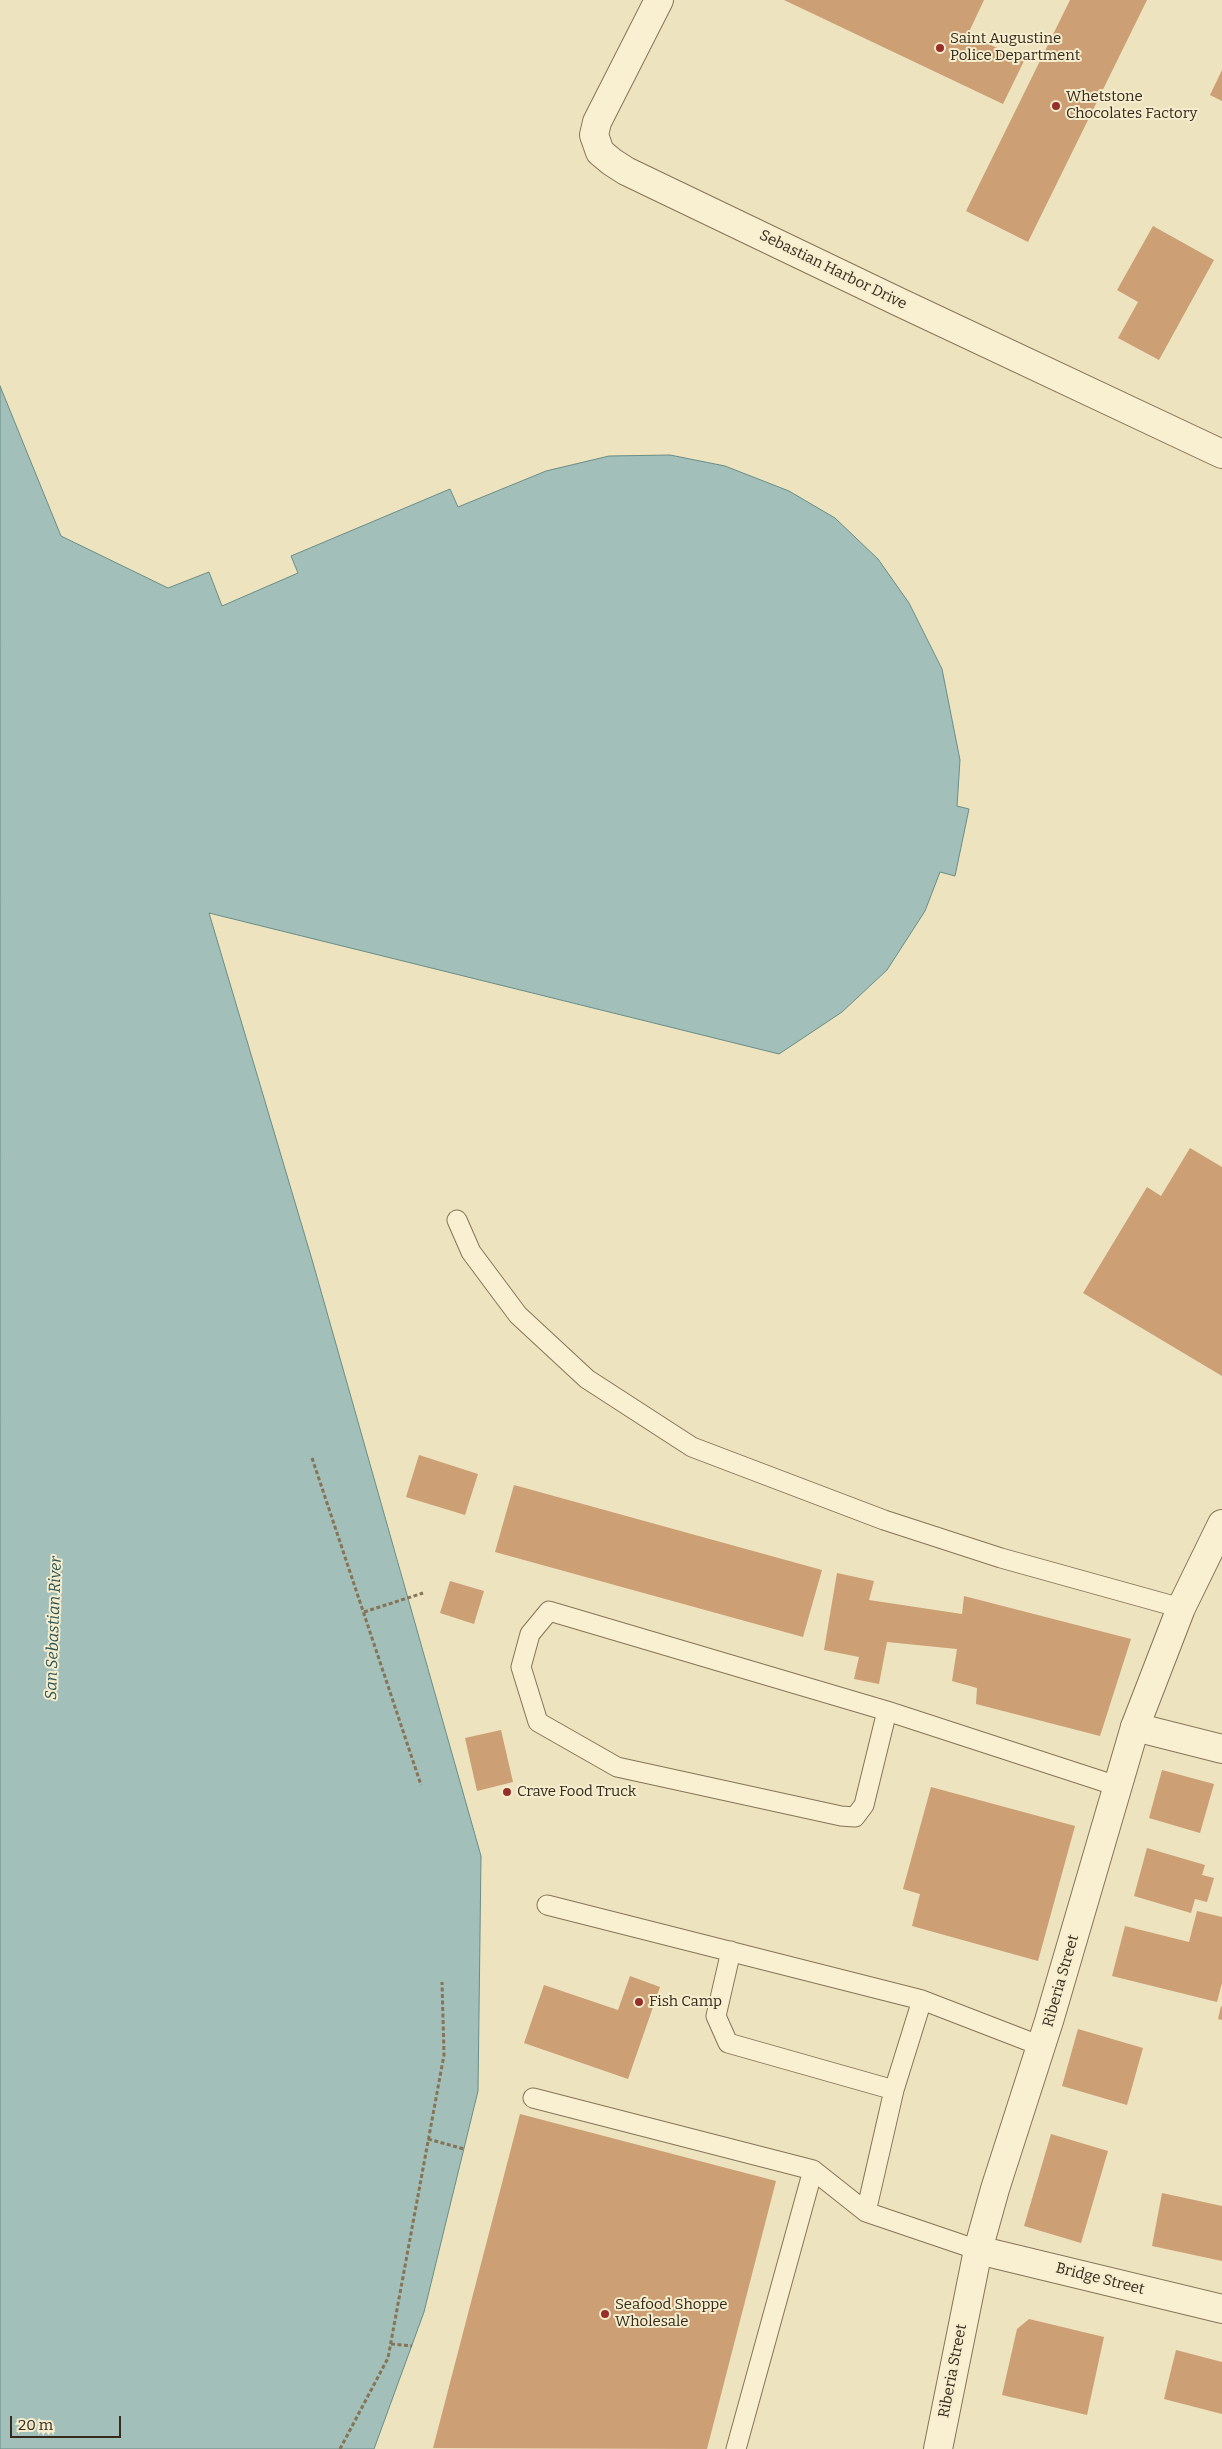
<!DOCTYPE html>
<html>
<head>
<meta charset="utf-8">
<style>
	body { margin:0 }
	#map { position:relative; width:1222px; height:2449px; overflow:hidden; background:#ede3bf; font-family:Bitter,serif }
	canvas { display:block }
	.scale { position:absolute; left:10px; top:2416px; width:111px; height:22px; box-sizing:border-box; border:2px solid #352a1c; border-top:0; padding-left:6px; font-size:15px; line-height:18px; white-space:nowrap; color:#352a1c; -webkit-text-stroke:4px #f5edce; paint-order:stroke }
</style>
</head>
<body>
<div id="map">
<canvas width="1222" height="2449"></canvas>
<div class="scale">20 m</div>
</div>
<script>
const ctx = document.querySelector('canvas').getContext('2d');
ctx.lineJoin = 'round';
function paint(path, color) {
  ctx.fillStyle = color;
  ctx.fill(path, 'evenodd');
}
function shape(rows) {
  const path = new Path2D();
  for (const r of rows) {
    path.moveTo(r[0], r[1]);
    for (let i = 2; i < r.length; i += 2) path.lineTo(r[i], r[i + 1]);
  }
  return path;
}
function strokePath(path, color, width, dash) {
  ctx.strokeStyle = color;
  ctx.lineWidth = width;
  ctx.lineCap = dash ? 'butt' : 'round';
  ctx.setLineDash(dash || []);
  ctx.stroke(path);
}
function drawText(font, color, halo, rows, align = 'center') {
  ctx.font = font + ' Bitter,serif';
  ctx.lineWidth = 4;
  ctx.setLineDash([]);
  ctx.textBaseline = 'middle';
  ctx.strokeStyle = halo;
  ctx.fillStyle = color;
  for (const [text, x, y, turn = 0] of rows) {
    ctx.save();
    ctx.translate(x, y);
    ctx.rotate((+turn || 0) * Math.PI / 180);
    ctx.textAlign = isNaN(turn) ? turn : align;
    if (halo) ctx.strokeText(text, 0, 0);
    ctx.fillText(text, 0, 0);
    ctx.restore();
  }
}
const water = shape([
	[0,386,61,536,168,588,209,572,222,606,298,573,291,556,450,489,458,507,546,471,609,456,670,455,725,466,789,491,835,518,878,559,909,603,942,669,960,760,957,806,969,809,955,876,940,872,925,911,887,970,842,1012,779,1054,209,913,313,1263,481,1856,478,2091,424,2312,374,2449,0,2449,0,386]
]);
paint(water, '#a2bfb9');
strokePath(water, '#698d87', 1);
paint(shape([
	[784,0,984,0,968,34,1024,61,1003,104],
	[1070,0,1147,0,1028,242,966,211],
	[1222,70,1222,101,1210,95],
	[1153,226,1214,260,1159,360,1118,338,1138,302,1117,290],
	[1190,1148,1222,1167,1222,1376,1083,1293,1147,1187,1161,1196],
	[419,1455,478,1474,465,1515,406,1497],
	[514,1485,822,1570,803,1637,495,1552],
	[837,1573,874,1581,869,1600,962,1614,964,1596,1131,1639,1100,1736,976,1704,977,1688,952,1681,957,1649,887,1642,879,1684,854,1679,859,1657,824,1650],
	[450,1581,484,1591,474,1624,440,1613],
	[501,1730,513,1782,477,1791,465,1738],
	[1162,1770,1214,1784,1200,1833,1149,1818],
	[931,1787,1075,1826,1038,1961,912,1926,920,1894,903,1889],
	[1147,1848,1205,1865,1202,1875,1214,1878,1207,1902,1195,1899,1191,1913,1134,1896],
	[1197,1911,1222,1917,1222,1983,1217,2002,1112,1976,1125,1926,1189,1942],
	[630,1976,660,1987,628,2079,524,2043,544,1985,618,2010],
	[1221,2006,1222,2007,1222,2020,1218,2019],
	[1078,2029,1143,2048,1127,2105,1062,2086],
	[520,2114,776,2181,707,2449,433,2448],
	[1051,2134,1108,2151,1081,2243,1024,2226],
	[1162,2193,1222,2206,1222,2261,1152,2246],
	[1029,2319,1104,2337,1087,2415,1002,2395,1017,2329],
	[1176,2350,1222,2362,1222,2414,1164,2399]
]), '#cc9f74');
const service = shape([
	[457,1220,471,1252,518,1315,587,1379,692,1447,884,1520,1001,1558,1181,1608],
	[887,1711,864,1805,855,1817,841,1816,617,1767,538,1722,521,1667,530,1634,549,1611,887,1711,1117,1786],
	[547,1905,922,2000,1041,2046],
	[731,1951,716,2016,728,2043,894,2090,922,2000],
	[533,2098,813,2170],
	[866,2212,894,2090],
	[736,2449,813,2170,866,2212,978,2250]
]);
const minor = shape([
	[659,0,597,122,594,135,600,152,612,162,626,171,899,302,1222,454],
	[1135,1727,1222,1749],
	[978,2250,1222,2309]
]);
const tertiary = shape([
	[938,2449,978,2250,995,2189,1049,2021,1135,1727,1181,1608,1222,1524]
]);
strokePath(service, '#867457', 21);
strokePath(minor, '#867457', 30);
strokePath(tertiary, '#867457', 30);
strokePath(shape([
	[312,1458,421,1785],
	[364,1612,423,1593],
	[428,2139,464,2149],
	[391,2344,412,2346],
	[340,2449,388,2358,444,2055,442,1982]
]), '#867457', 3, [4, 2.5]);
strokePath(service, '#f9f0d2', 19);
strokePath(minor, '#f9f0d2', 28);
strokePath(tertiary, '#f9f0d2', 28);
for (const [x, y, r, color] of [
	[940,48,5,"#952f27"],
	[1056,106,5,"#952f27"],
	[507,1792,5,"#952f27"],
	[639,2002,5,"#952f27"],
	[605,2314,5,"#952f27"]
]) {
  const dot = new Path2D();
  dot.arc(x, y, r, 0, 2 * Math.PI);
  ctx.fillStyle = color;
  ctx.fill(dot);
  strokePath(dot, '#f5edce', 2);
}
drawText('15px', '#352a1c', '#f5edce', [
	["Saint Augustine",950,39],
	["Police Department",950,56],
	["Whetstone",1066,97],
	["Chocolates Factory",1066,114],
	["Crave Food Truck",517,1792],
	["Fish Camp",649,2002],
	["Seafood Shoppe",615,2305],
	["Wholesale",615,2322]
], 'left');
drawText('15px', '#352a1c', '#f5edce', [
	["Sebastian Harbor Drive",833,270,26],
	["Riberia Street",1061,1981,-74],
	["Bridge Street",1100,2279,14],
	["Riberia Street",953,2371,-79]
]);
drawText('italic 16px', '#2b5555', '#f5edce', [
	["San Sebastian River",54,1628,-88]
]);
</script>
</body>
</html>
